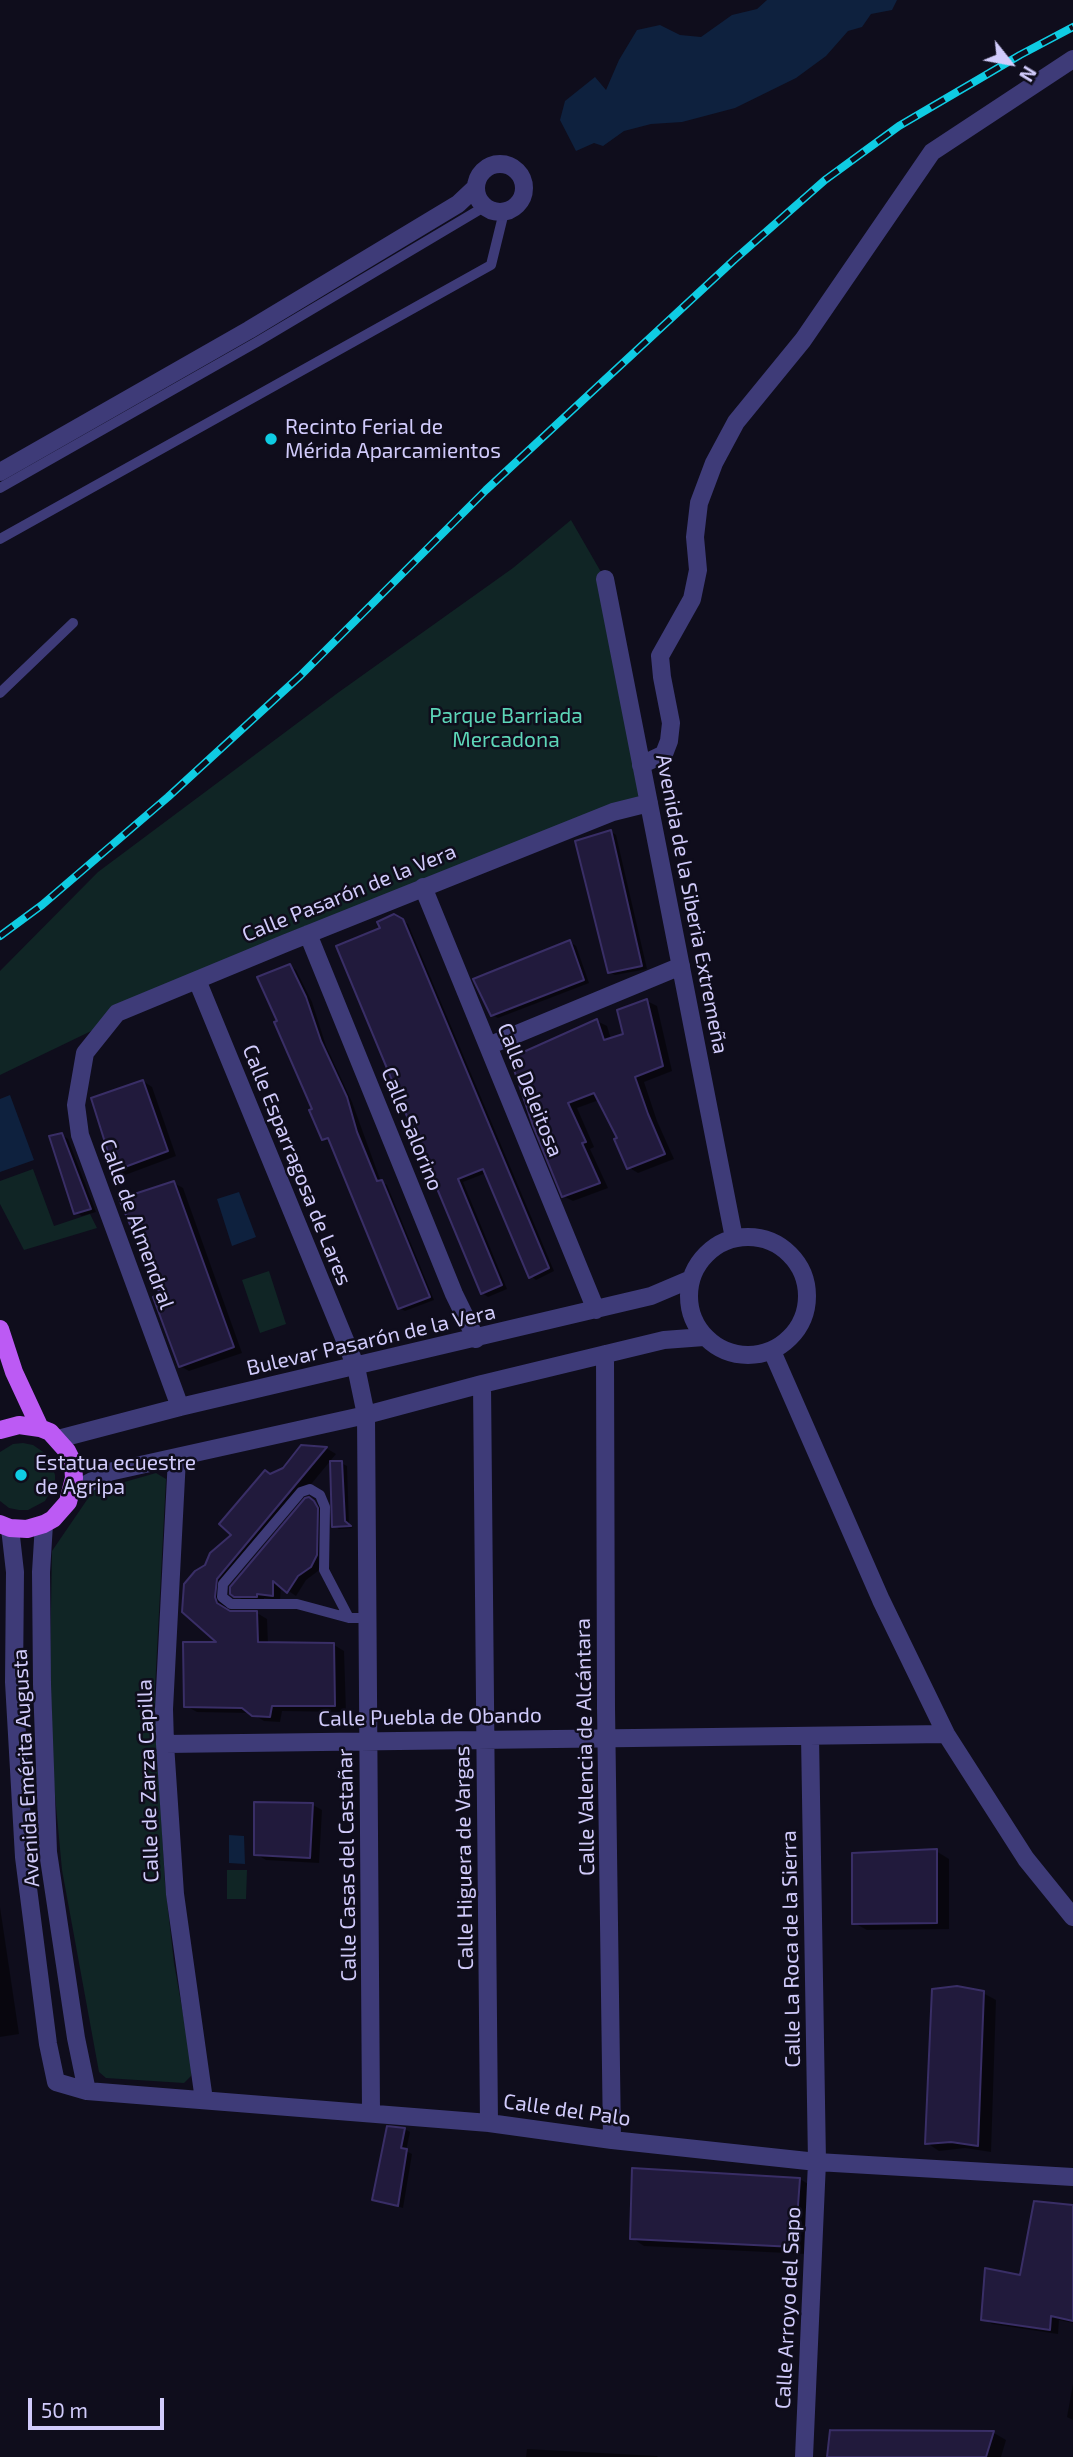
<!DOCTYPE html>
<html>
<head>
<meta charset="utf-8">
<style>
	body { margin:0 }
	#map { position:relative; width:1073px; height:2457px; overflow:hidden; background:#0f0d1c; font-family:"Exo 2",sans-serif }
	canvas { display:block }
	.north { position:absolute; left:975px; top:28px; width:70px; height:70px; -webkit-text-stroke:5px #0f0d1c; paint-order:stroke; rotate:121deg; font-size:19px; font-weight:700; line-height:28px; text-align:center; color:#d1cbfb }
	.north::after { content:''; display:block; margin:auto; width:24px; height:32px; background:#d1cbfb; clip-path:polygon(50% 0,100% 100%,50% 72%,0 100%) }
	.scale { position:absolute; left:28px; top:2398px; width:136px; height:32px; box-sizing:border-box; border:4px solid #d1cbfb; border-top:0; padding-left:9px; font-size:21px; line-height:24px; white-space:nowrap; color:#d1cbfb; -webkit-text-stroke:5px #0f0d1c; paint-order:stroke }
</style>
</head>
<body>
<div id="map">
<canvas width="1073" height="2457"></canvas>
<div class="north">N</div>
<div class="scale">50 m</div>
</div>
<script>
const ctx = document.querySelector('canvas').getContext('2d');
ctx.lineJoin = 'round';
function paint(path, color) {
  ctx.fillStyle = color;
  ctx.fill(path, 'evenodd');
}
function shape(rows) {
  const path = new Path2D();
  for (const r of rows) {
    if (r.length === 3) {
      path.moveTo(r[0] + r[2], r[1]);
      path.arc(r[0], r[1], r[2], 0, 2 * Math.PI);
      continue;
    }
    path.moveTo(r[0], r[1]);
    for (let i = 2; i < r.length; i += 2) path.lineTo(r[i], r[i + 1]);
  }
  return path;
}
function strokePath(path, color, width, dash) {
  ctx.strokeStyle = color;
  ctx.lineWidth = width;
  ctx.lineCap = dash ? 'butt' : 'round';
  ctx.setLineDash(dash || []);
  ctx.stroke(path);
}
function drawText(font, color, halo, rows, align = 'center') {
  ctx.font = font + ' "Exo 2",sans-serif';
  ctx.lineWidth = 5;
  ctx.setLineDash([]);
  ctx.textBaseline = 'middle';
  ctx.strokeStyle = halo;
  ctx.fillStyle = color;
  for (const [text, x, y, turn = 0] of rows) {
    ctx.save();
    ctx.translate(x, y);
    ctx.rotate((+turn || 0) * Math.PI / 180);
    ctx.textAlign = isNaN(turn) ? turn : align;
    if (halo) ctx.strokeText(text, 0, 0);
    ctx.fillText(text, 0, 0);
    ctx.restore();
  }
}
paint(shape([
	[571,520,605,579,649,803,197,980,0,1075,0,971,98,872,339,692,513,568],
	[33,1169,54,1226,90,1214,97,1228,24,1250,0,1204,0,1181],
	[269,1271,286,1324,260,1333,242,1280],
	[23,1443,33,1445,49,1456,55,1475,55,1484,45,1501,28,1510,19,1510,9,1508,0,1501,0,1452,13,1444],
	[156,1473,166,1479,155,1688,157,1743,165,1883,174,1963,192,2065,191,2076,184,2083,106,2078,99,2072,62,1870,53,1774,50,1666,52,1551,93,1491],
	[227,1870,247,1870,246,1899,227,1899]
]), '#102525');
paint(shape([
	[767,0,897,0,892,10,871,14,862,27,848,31,826,56,796,78,735,108,682,122,651,124,624,131,603,146,594,143,576,151,560,120,565,101,595,77,606,90,619,60,637,30,660,25,680,35,701,37,732,15,757,9],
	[10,1095,34,1160,0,1172,0,1099],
	[239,1192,256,1237,232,1246,217,1199],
	[229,1835,244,1836,245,1864,229,1863]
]), '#0e213e');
paint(shape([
	[610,831,616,835,647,969,615,975,609,972],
	[393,916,408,924,554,1271,536,1280,531,1276,486,1173,463,1182,507,1289,488,1297,482,1293,382,929],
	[570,942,576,946,589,983,498,1018,492,1015],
	[290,966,296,970,312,1002,326,1046,352,1102,381,1182,387,1185,434,1300,405,1311,399,1308,331,1142,323,1139,314,1110],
	[647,1001,657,1006,672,1071,644,1082,657,1121,674,1159,638,1173,628,1167,620,1138,599,1100,577,1108,594,1147,590,1149,608,1188,573,1201,563,1196,535,1126,597,1021,607,1026,611,1039,625,1035],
	[143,1081,152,1087,176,1156,125,1175,115,1170],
	[62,1135,68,1139,96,1212,82,1216,76,1213],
	[174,1183,183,1188,242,1353,189,1371,180,1366,162,1295],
	[302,1446,326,1448,336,1454,228,1585,225,1604,228,1611,257,1613,267,1619,268,1644,334,1645,344,1651,346,1712,282,1711,280,1722,264,1721,251,1713,197,1712,186,1706,220,1644,207,1566,234,1535,271,1475,284,1469],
	[341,1463,347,1466,349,1526,353,1528,339,1529,334,1526],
	[309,1499,322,1507,324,1559,318,1571,306,1580,296,1596,281,1586,280,1600,264,1598,264,1600,243,1600,235,1595],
	[313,1805,322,1810,319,1863,266,1860,256,1854],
	[936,1851,949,1859,949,1929,867,1930,854,1923],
	[0,1907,19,2034,0,2037],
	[983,1993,996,2000,991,2152,965,2148,939,2151,927,2143],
	[388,2128,405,2129,410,2132,406,2151,412,2154,403,2208,374,2199],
	[800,2179,813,2187,807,2254,644,2246,632,2238],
	[1073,2206,1073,2323,1059,2320,1058,2334,992,2324,983,2319,1022,2277],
	[1073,2384,1073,2420,1067,2417],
	[832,2432,994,2433,1006,2440,1001,2457,829,2457],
	[527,2449,657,2456,658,2457,526,2457]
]), '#0007');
const building = shape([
	[611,830,642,966,608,973,575,841,611,830],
	[394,914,403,919,549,1268,529,1278,483,1169,458,1179,502,1285,481,1294,336,946,380,928,377,922,394,914],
	[570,940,584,980,491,1016,473,979,570,940],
	[290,964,306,997,321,1041,347,1097,357,1132,377,1181,382,1180,430,1297,398,1309,328,1138,322,1140,309,1110,312,1109,274,1022,277,1021,257,977,290,964],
	[647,999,663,1066,635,1077,648,1114,665,1154,627,1169,614,1139,617,1138,594,1093,568,1103,586,1142,582,1143,600,1183,562,1197,533,1126,510,1058,597,1019,604,1040,623,1034,617,1010,647,999],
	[143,1080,168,1151,114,1171,91,1098,143,1080],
	[62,1133,91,1209,74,1214,49,1136,62,1133],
	[174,1181,234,1347,179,1367,153,1297,160,1294,119,1199,174,1181],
	[301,1445,327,1447,217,1579,215,1597,217,1603,230,1611,257,1611,258,1642,334,1643,335,1706,272,1706,270,1717,252,1716,242,1708,184,1707,183,1642,216,1642,182,1612,184,1584,195,1571,205,1565,210,1553,231,1535,219,1524,265,1470,270,1474,283,1468,301,1445],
	[330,1461,342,1461,345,1521,351,1526,332,1527,330,1461],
	[309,1497,314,1501,318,1508,317,1555,311,1567,298,1576,287,1593,273,1581,273,1596,257,1594,257,1597,234,1597,230,1594,230,1587,305,1498,309,1497],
	[254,1802,313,1803,310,1858,254,1855,254,1802],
	[937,1849,937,1923,852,1924,852,1853,937,1849],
	[957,1986,984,1991,978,2146,951,2142,925,2144,932,1989,957,1986],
	[387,2126,405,2128,401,2148,407,2149,398,2206,372,2200,387,2126],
	[632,2168,800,2178,795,2247,630,2239,632,2168],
	[1034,2201,1073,2205,1073,2321,1051,2316,1050,2330,981,2320,985,2268,1020,2275,1034,2201],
	[830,2430,994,2431,986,2457,827,2457,830,2430]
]);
paint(building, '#211a3c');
strokePath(building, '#392e66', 2);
strokePath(shape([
	[0,488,257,342,484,207],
	[0,539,491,265,504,212],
	[0,693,73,623],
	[349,1618,324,1570,325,1507,320,1495,310,1489,301,1492,223,1584,222,1597,231,1604,297,1604,349,1618,368,1618]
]), '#3e3b78', 10);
strokePath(shape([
	[500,188,24],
	[0,472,249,330,458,204,475,188],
	[605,579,734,1238],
	[641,765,664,754,669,741,671,723,662,677,660,656,692,599,698,570,695,537,699,503,714,463,736,422,803,340,932,152,1073,59],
	[423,887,596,1310],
	[308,934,454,1294,476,1339],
	[197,980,356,1367,366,1415,371,2112],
	[488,1046,681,966],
	[748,1296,59],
	[772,1351,881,1600,946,1734,1026,1859,1073,1917],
	[605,1354,606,1707,612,2140],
	[482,1384,489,2123],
	[180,1407,80,1135,76,1105,85,1053,117,1013,286,943,613,812,649,803],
	[58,1439,180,1407,651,1296,691,1279],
	[177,1458,164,1709,165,1744,175,1894,204,2100],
	[72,1492,109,1472,366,1415,482,1384,664,1340,704,1337],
	[44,1524,41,1572,42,1684,48,1852,76,2038,87,2091],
	[10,1528,15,1572,14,1682,24,1857,48,2044,56,2082,87,2091,489,2123,612,2140,817,2162,1073,2177],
	[165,1744,946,1734],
	[804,2457,817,2162,810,1736]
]), '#3e3b78', 18);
strokePath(shape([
	[0,1329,14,1372,40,1428],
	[0,1430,19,1425,40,1428,50,1432,67,1451,73,1463,74,1478,68,1502,53,1519,44,1524,27,1529,10,1528,0,1524]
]), '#bc5af4', 18);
const rail = shape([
	[0,936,42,905,168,797,300,676,486,490,734,260,825,180,899,126,1020,55,1073,27]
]);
strokePath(rail, '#0fcce3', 8);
strokePath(rail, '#0f0d1c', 5, [16]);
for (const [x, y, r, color] of [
	[271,439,7,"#0fcce3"],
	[21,1475,7,"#0fcce3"]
]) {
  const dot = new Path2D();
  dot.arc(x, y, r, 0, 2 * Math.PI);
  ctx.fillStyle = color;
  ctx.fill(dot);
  strokePath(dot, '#0f0d1c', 2.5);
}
drawText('21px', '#d1cbfb', '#0f0d1c', [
	["Recinto Ferial de",285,427],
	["Mérida Aparcamientos",285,451],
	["Estatua ecuestre",35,1463],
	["de Agripa",35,1487]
], 'left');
drawText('21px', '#5dd5b8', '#0f0d1c', [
	["Parque Barriada",506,716],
	["Mercadona",506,740]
]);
drawText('21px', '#d1cbfb', '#0f0d1c', [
	["Calle Pasarón de la Vera",349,893,-22],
	["Avenida de la Siberia Extremeña",692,904,79],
	["Calle Deleitosa",530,1090,68],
	["Calle Salorino",412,1129,68],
	["Calle Esparragosa de Lares",297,1165,68],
	["Calle de Almendral",137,1224,70],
	["Bulevar Pasarón de la Vera",371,1340,-13],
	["Calle Puebla de Obando",430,1717,-1],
	["Calle Valencia de Alcántara",585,1747,-91],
	["Avenida Emérita Augusta",26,1768,-93],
	["Calle de Zarza Capilla",148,1781,-92],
	["Calle Higuera de Vargas",464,1858,-91],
	["Calle Casas del Castañar",347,1865,-91],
	["Calle La Roca de la Sierra",791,1949,-91],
	["Calle del Palo",567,2110,8],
	["Calle Arroyo del Sapo",788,2308,-87]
]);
</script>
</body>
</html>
